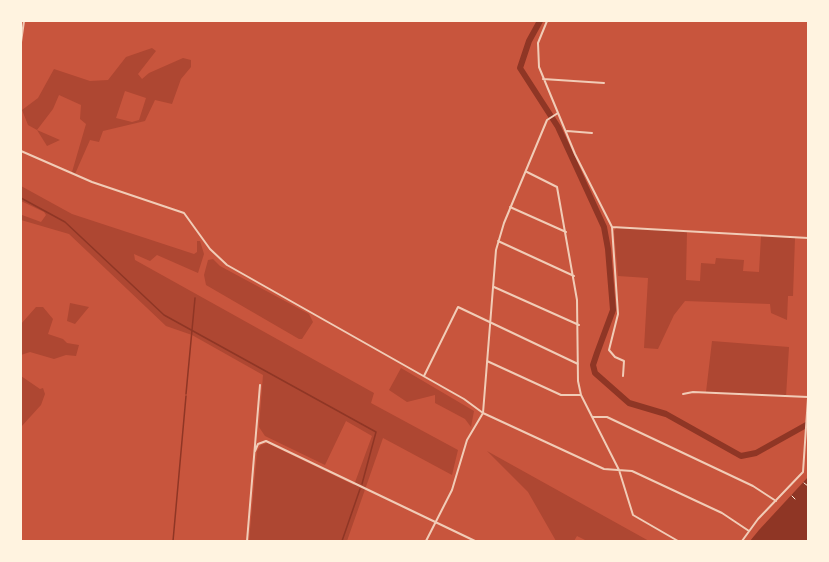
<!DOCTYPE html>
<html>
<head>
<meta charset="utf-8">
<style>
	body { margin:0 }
	#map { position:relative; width:829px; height:562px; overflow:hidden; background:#c8553d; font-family:"Fira Sans Condensed",sans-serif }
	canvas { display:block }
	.frame { position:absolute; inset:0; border:22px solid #fff3e0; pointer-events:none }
</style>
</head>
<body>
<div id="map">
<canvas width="829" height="562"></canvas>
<div class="frame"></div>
</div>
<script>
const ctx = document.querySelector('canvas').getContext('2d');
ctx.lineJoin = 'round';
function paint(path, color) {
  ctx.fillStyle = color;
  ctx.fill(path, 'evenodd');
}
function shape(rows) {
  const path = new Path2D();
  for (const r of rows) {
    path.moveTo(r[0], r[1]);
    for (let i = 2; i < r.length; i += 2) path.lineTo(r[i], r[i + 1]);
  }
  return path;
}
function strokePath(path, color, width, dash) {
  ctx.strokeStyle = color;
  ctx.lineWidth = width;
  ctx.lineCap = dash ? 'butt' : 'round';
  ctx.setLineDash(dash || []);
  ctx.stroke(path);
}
paint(shape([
	[152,48,156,51,138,74,142,79,149,73,183,58,191,60,191,67,181,79,172,104,155,100,145,121,103,131,99,142,90,140,75,174,72,172,86,124,80,119,81,105,59,95,53,109,37,130,60,140,47,146,37,130,28,125,22,110,38,98,54,69,90,81,108,80,126,57],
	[125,91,146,98,139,120,132,122,116,118],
	[21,186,72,214,194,254,197,252,197,241,200,241,204,254,198,273,157,255,150,261,134,254,135,260,374,393,371,403,458,450,452,475,383,438,347,541,249,541,257,451,261,445,267,443,354,485,372,436,346,421,325,465,265,436,259,427,263,375,192,335,166,326,69,234,21,220,22,215,41,222,46,215,44,212,21,201],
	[616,228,687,231,686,280,700,281,701,263,715,264,716,258,744,260,743,271,759,272,761,236,795,238,793,296,788,296,787,320,771,313,770,304,685,301,674,315,658,349,644,348,648,278,618,276,614,231],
	[213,259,220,266,309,314,313,322,302,339,299,339,206,285,204,275,208,260],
	[70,303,89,307,75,324,67,321],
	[36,307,43,307,53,319,48,334,63,339,67,343,79,345,76,356,66,355,54,359,30,352,21,355,21,324],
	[712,341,789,347,786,397,706,392],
	[401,368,474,411,471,427,465,419,435,403,435,395,407,402,389,390],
	[21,376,40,389,43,388,45,394,41,405,21,427],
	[487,451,649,541,587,541,577,536,574,541,556,541,528,492]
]), '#ae4732');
paint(shape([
	[808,477,808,541,750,541,759,530]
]), '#8f3625');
strokePath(shape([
	[21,198,65,222,164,315,376,432,362,484],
	[186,394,195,298],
	[173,541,186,396],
	[342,541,360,489]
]), '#8f3625', 1.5);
strokePath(shape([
	[540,21,529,41,520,68,558,127,604,227,608,249,613,310,597,353,593,365,595,373,629,403,666,414,741,456,756,453,808,424]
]), '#8f3625', 6);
strokePath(shape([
	[804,483,808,486],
	[792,496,795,499]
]), '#fff3e0', 1);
strokePath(shape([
	[547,21,538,43,539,67,575,154,612,227,808,238],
	[543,79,604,83],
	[567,131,592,133],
	[21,151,92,182,184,213,210,249,227,265,464,399,483,413,604,469,632,471,722,513,749,531],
	[527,172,557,187,577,300,578,381,581,395,619,470,633,515,678,541],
	[510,207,566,232],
	[612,227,618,314,609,350,615,357,624,361,623,376],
	[498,241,574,276],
	[494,287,579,325],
	[487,361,561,395,581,395],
	[424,376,458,307,578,364],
	[683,394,693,392,808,397],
	[593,417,607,417,753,486,776,501],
	[255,451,258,444,266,441,475,541],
	[247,541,260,385],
	[426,541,452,490,467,440,483,413,496,250,504,223,547,120,558,113],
	[742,541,758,519,803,472,808,398]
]), '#f1ccb7', 2);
strokePath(shape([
	[21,42,24,21]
]), '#f1ccb7', 2);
</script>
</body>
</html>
